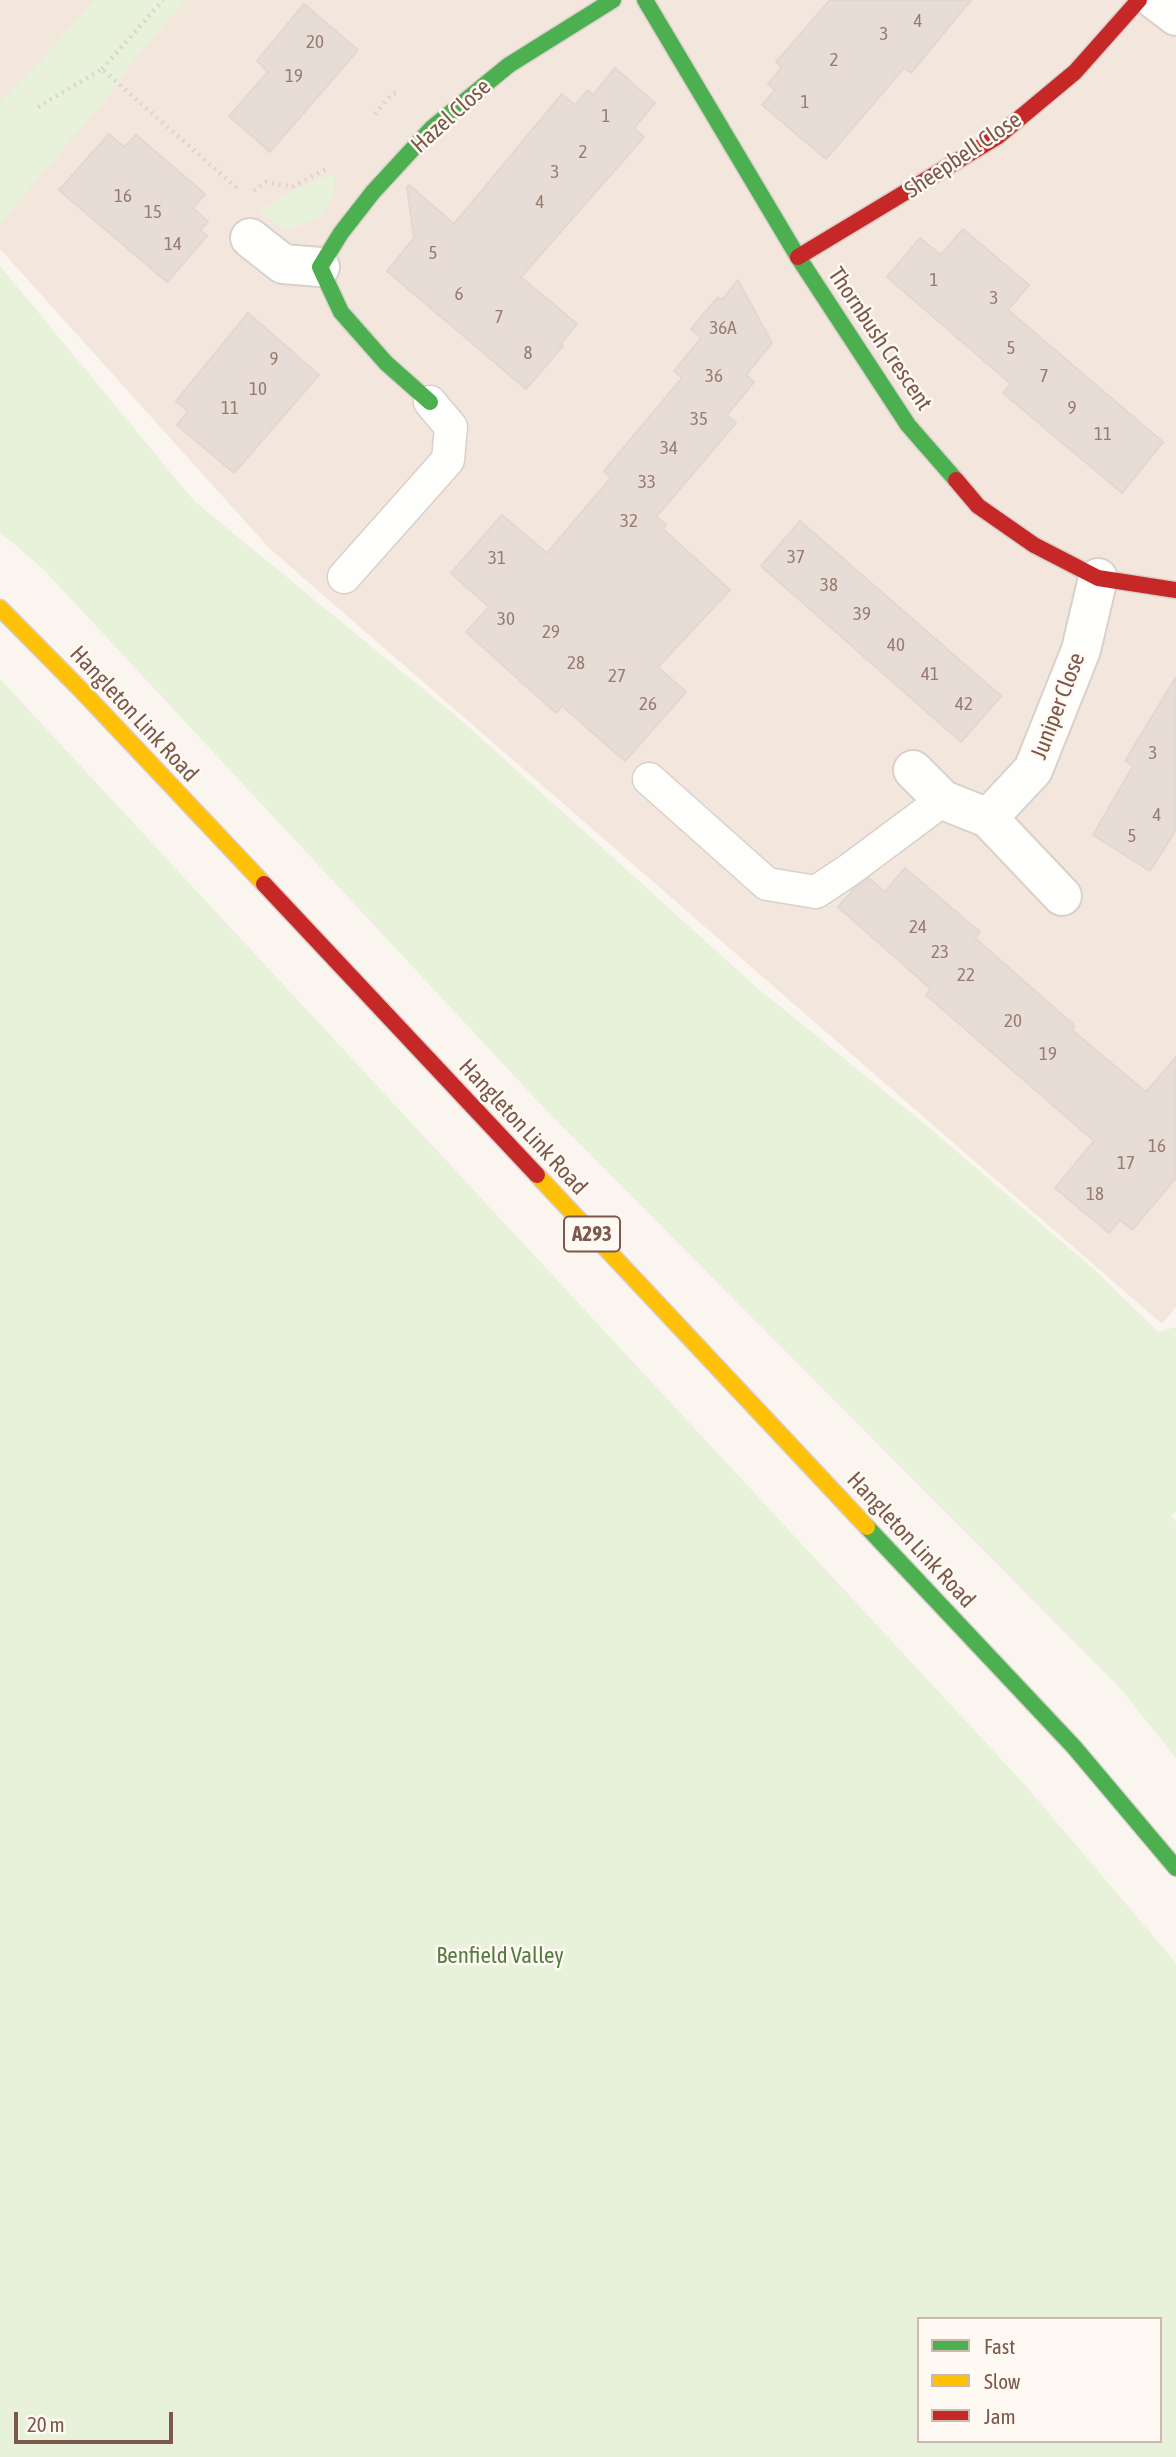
<!DOCTYPE html>
<html>
<head>
<meta charset="utf-8">
<style>
	body { margin:0 }
	#map { position:relative; width:1176px; height:2457px; overflow:hidden; background:#faf5ef; font-family:"Asap Condensed",sans-serif }
	canvas { display:block }
	.legend { position:absolute; left:917px; top:2317px; width:245px; height:126px; box-sizing:border-box; background:#fff9f3; border:2px solid #cbb9b0; margin:0; padding:9px 12px; list-style:none; font-size:21px; color:#7c594b }
	.legend li { display:flex; align-items:center; gap:14px; height:35px }
	.legend b { width:35px; border:2px solid #cbb9b0 }
	.scale { position:absolute; left:14px; top:2412px; width:159px; height:32px; box-sizing:border-box; border:4px solid #7c594b; border-top:0; padding-left:9px; font-size:21px; line-height:24px; white-space:nowrap; color:#7c594b; -webkit-text-stroke:5px #fff9f3; paint-order:stroke }
</style>
</head>
<body>
<div id="map">
<canvas width="1176" height="2457"></canvas>
<ul class="legend">
<li><b style="height:9px;background:#4caf50"></b>Fast</li>
<li><b style="height:9px;background:#ffc107"></b>Slow</li>
<li><b style="height:9px;background:#c62828"></b>Jam</li>
</ul>
<div class="scale">20 m</div>
</div>
<script>
const ctx = document.querySelector('canvas').getContext('2d');
ctx.lineJoin = 'round';
function paint(path, color) {
  ctx.fillStyle = color;
  ctx.fill(path, 'evenodd');
}
function shape(rows) {
  const path = new Path2D();
  for (const r of rows) {
    path.moveTo(r[0], r[1]);
    for (let i = 2; i < r.length; i += 2) path.lineTo(r[i], r[i + 1]);
  }
  return path;
}
function strokePath(path, color, width, dash) {
  ctx.strokeStyle = color;
  ctx.lineWidth = width;
  ctx.lineCap = dash ? 'butt' : 'round';
  ctx.setLineDash(dash || []);
  ctx.stroke(path);
}
function drawText(font, color, halo, rows, align = 'center') {
  ctx.font = font + ' "Asap Condensed",sans-serif';
  ctx.lineWidth = 5;
  ctx.setLineDash([]);
  ctx.textBaseline = 'middle';
  ctx.strokeStyle = halo;
  ctx.fillStyle = color;
  for (const [text, x, y, turn = 0] of rows) {
    ctx.save();
    ctx.translate(x, y);
    ctx.rotate((+turn || 0) * Math.PI / 180);
    ctx.textAlign = isNaN(turn) ? turn : align;
    if (halo) ctx.strokeText(text, 0, 0);
    ctx.fillText(text, 0, 0);
    ctx.restore();
  }
}
paint(shape([
	[0,0,1176,0,1176,1307,1162,1324,269,548,0,249]
]), '#f3e7dd');
paint(shape([
	[94,0,187,0,143,48,111,93,0,224,0,101,41,60],
	[335,173,334,195,320,218,285,231,259,211,290,191],
	[0,266,194,501,462,721,755,986,933,1131,1097,1272,1158,1332,1176,1327,1176,1512,1171,1516,1176,1522,1176,1758,1121,1689,546,1110,44,570,0,532],
	[0,679,1025,1785,1176,1963,1176,2457,0,2457],
	[919,2319,1160,2319,1160,2441,919,2441]
]), '#e8f1d9');
const building = shape([
	[830,0,971,0,911,73,904,68,826,159,762,105,775,90,768,84,782,67,776,62,830,0],
	[304,4,358,50,270,152,229,116,268,72,257,61,304,4],
	[615,68,655,103,634,128,644,137,521,277,577,324,561,344,563,346,526,389,387,271,414,238,407,187,409,185,454,224,562,94,575,105,588,90,593,95,615,68],
	[109,134,124,147,136,135,205,194,193,208,208,222,200,230,207,236,167,282,59,190,109,134],
	[963,229,1029,285,1008,310,1163,442,1122,493,1003,393,1011,384,887,277,920,238,941,255,963,229],
	[738,280,772,343,746,375,754,382,727,415,736,423,656,517,666,524,663,529,730,590,658,667,686,692,625,761,562,706,556,713,466,632,489,607,451,573,502,515,547,553,611,478,604,471,682,378,674,371,701,338,691,329,718,297,722,300,738,280],
	[248,313,319,375,234,473,177,425,188,411,176,401,248,313],
	[800,521,1001,696,961,742,761,566,800,521],
	[1176,677,1176,830,1150,871,1093,835,1133,766,1125,761,1176,677],
	[905,868,980,932,975,938,1075,1026,1072,1030,1146,1092,1176,1057,1176,1178,1132,1230,1120,1220,1109,1233,1055,1188,1094,1141,926,995,931,989,838,907,855,888,869,878,885,892,905,868]
]);
paint(building, '#e7ddd6');
strokePath(building, '#e3d7d1', 2);
const lane = shape([
	[344,577,448,460,451,427,430,402],
	[649,779,767,884,816,892,849,870,943,800]
]);
const street = shape([
	[1155,0,1176,16],
	[250,238,283,264,320,267],
	[913,770,943,800,988,818,1033,770,1081,650,1098,578],
	[988,818,1062,896]
]);
const fast = shape([
	[645,0,798,257,908,425,956,480],
	[430,402,386,363,341,312,320,267,341,233,373,192,432,128,509,65,613,0],
	[867,1527,1074,1747,1176,1868]
]);
const slow = shape([
	[0,608,82,691,264,884],
	[537,1175,867,1527]
]);
const jam = shape([
	[798,257,997,137,1075,72,1139,0],
	[956,480,978,506,1034,545,1098,578,1176,590],
	[264,884,537,1175]
]);
strokePath(lane, '#d9d0cc', 35);
strokePath(street, '#d9d0cc', 42);
strokePath(fast, '#dad0cb', 19);
strokePath(slow, '#dad0cb', 19);
strokePath(jam, '#dad0cb', 19);
strokePath(shape([
	[102,69,163,0],
	[38,107,102,69,240,191],
	[375,114,392,94,399,92],
	[254,191,266,182,292,187,328,168]
]), '#ddd3cf', 4.5, [2, 5]);
strokePath(lane, '#fefefd', 32);
strokePath(street, '#fefefd', 38);
strokePath(fast, '#4caf50', 16);
strokePath(slow, '#ffc107', 16);
strokePath(jam, '#c62828', 16);
drawText('19px', '#987c70', null, [
	["4",918,21],
	["3",884,34],
	["20",315,42],
	["2",834,60],
	["19",294,76],
	["1",805,102],
	["1",606,116],
	["2",583,152],
	["3",555,172],
	["16",123,196],
	["4",540,202],
	["15",153,212],
	["14",173,244],
	["5",433,253],
	["1",934,280],
	["6",459,294],
	["3",994,298],
	["7",499,317],
	["36A",723,328],
	["5",1011,348],
	["8",528,353],
	["9",274,359],
	["36",714,376],
	["7",1044,376],
	["10",258,389],
	["11",230,408],
	["9",1072,408],
	["35",699,419],
	["11",1103,434],
	["34",669,448],
	["33",647,482],
	["32",629,521],
	["37",796,557],
	["31",497,558],
	["38",829,585],
	["39",862,614],
	["30",506,619],
	["29",551,632],
	["40",896,645],
	["28",576,663],
	["41",930,674],
	["27",617,676],
	["26",648,704],
	["42",964,704],
	["3",1153,753],
	["4",1157,815],
	["5",1132,836],
	["24",918,927],
	["23",940,952],
	["22",966,975],
	["20",1013,1021],
	["19",1048,1054],
	["16",1157,1146],
	["17",1126,1163],
	["18",1095,1194]
]);
for (const [x, y, w] of [
	[592,1234,56]
]) {
  const box = new Path2D();
  box.roundRect(x - w / 2, y - 17.5, w, 35, 5);
  ctx.fillStyle = '#fff9f3';
  ctx.fill(box);
  strokePath(box, '#7c594b', 2);
}
drawText('bold 21px', '#7c594b', null, [
	["A293",592,1234]
]);
drawText('23px', '#7c594b', '#fff9f3', [
	["Hazel Close",451,116,-42],
	["Sheepbell Close",963,155,-34],
	["Thornbush Crescent",880,339,56],
	["Juniper Close",1058,706,-69],
	["Hangleton Link Road",134,714,47],
	["Hangleton Link Road",523,1127,47],
	["Hangleton Link Road",911,1540,47]
]);
drawText('23px', '#567c3f', '#fff9f3', [
	["Benfield Valley",500,1956]
]);
</script>
</body>
</html>
